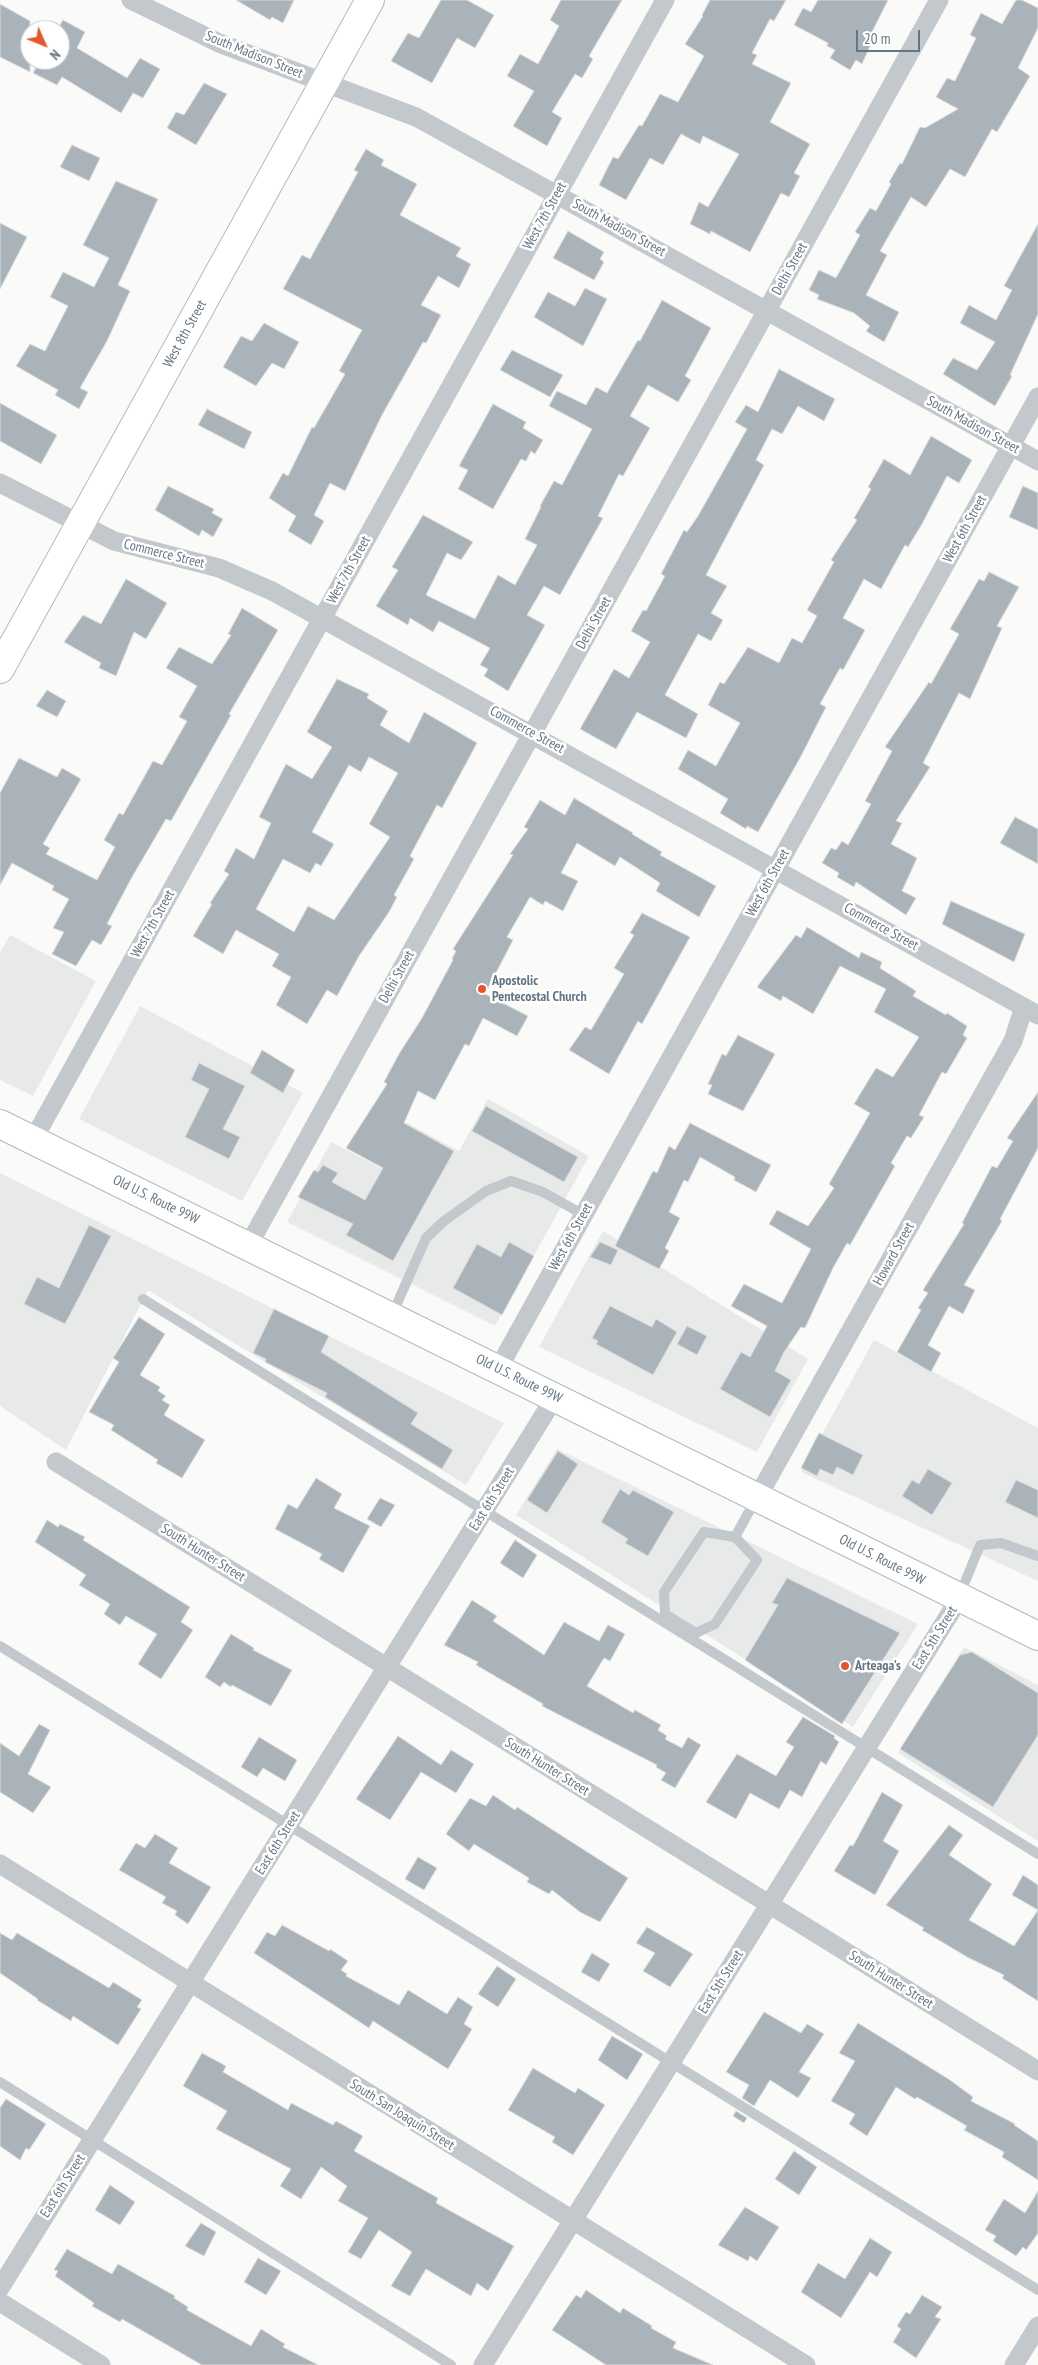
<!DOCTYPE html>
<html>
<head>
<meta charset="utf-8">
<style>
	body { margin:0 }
	#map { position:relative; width:1038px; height:2365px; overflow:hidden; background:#fafaf8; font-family:"PT Sans Narrow",sans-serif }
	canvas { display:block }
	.north { position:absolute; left:20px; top:20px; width:50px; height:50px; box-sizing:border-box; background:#fff; border:1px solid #c1c8cd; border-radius:50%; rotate:134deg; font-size:14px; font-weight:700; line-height:20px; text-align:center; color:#657683 }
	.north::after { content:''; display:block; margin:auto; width:18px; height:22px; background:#e4572e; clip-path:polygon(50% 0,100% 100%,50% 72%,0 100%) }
	.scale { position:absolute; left:856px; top:30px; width:64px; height:22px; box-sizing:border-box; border:2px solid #657683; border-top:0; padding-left:6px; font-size:15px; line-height:18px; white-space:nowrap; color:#657683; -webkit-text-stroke:4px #fff; paint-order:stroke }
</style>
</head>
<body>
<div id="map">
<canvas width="1038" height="2365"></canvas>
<div class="north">N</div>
<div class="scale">20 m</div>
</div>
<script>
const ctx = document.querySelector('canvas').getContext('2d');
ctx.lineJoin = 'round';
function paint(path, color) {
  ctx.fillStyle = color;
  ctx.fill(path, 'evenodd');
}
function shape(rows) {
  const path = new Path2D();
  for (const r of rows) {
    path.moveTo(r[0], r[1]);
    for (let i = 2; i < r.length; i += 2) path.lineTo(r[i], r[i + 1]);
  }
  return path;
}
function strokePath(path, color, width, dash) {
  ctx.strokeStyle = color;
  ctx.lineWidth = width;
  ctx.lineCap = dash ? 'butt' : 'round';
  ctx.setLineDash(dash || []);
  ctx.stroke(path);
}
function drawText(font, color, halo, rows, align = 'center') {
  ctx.font = font + ' "PT Sans Narrow",sans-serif';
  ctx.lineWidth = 5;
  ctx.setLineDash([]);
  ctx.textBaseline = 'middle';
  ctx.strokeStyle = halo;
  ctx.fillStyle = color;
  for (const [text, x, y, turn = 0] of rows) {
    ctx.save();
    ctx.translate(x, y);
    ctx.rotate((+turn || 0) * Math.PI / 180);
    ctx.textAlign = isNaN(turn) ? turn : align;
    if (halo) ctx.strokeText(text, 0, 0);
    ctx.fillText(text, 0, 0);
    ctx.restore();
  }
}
paint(shape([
	[10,935,96,981,33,1096,0,1080,0,953],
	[140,1006,303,1093,242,1201,79,1119],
	[488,1099,589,1156,495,1326,287,1222,331,1142,381,1168,407,1123,459,1151],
	[0,1173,504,1423,466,1485,148,1290,66,1450,0,1406],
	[603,1231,808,1359,757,1452,539,1347],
	[874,1340,1038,1428,1038,1581,801,1472],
	[557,1449,918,1624,853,1727,516,1515],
	[964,1647,1038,1685,1038,1841,898,1753]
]), '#e8e9e9');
const building = shape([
	[236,0,294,0,283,23,272,17,270,20,236,0],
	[441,0,467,0,494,15,475,48,457,38,432,83,391,61,408,33,419,38,441,0],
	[561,0,622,0,589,56,593,59,582,78,575,74,552,112,562,118,547,146,513,126,534,91,507,76,520,54,538,64,559,26,550,20,561,0],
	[710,0,786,0,774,21,770,19,752,53,757,55,752,64,791,83,770,122,810,144,794,173,800,176,789,197,781,193,750,252,711,231,710,234,690,224,699,202,708,207,739,154,703,136,700,144,681,134,663,165,650,158,626,200,599,185,613,157,618,159,639,125,642,126,660,94,678,102,704,56,685,44,703,16,702,15,710,0],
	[818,0,888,0,867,42,871,44,862,64,856,60,850,70,830,58,835,50,827,46,828,43,794,25,803,8,811,12,818,0],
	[1016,0,1022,0,1038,8,1038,28,1018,68,1030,76,997,132,992,129,965,177,950,169,926,207,911,197,880,251,887,255,866,295,899,312,884,342,866,331,870,326,854,313,817,299,819,295,809,290,819,270,836,278,860,235,855,232,870,208,876,211,891,184,889,182,900,163,902,164,920,127,925,128,958,109,936,97,947,78,955,81,976,38,970,35,981,13,1002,24,1016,0],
	[0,4,30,21,30,72,0,57,0,4],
	[63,20,85,32,77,48,127,78,140,58,160,69,143,98,133,93,121,113,62,77,57,85,33,73,40,60,60,60,60,30,57,30,63,20],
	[204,83,227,94,196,145,167,128,176,112,184,115,204,83],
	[72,145,100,158,89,181,60,167,72,145],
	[366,149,384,160,381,165,417,184,400,215,461,248,456,256,471,264,459,288,438,276,421,305,441,315,426,343,423,342,382,415,345,491,330,483,314,515,324,521,311,545,288,531,296,516,269,498,283,473,288,476,312,427,314,428,345,374,339,371,362,330,283,289,302,255,310,259,358,172,354,170,366,149],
	[116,181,158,199,118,285,130,291,107,341,80,388,88,392,79,409,55,395,58,390,16,366,30,344,45,351,68,306,50,297,63,272,94,287,109,258,83,245,116,181],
	[0,223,27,237,0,289,0,223],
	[1038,224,1038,314,1010,375,1012,376,995,406,943,374,953,358,977,370,995,342,960,323,969,305,996,320,1012,290,1004,286,1038,224],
	[568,231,604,252,600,259,604,262,594,280,553,258,568,231],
	[585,288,607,299,583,346,534,317,548,292,575,306,585,288],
	[662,300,711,328,685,376,691,380,678,402,648,385,630,416,650,428,623,476,619,474,598,516,603,518,560,595,544,586,527,615,545,625,508,691,484,676,488,669,480,665,490,648,439,621,433,632,410,618,408,625,376,606,398,570,392,567,423,515,473,542,461,560,447,553,426,595,475,619,498,575,515,585,537,545,525,539,541,507,540,506,554,481,562,485,592,429,549,406,557,391,586,405,596,387,607,393,638,340,640,341,662,300],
	[264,323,299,342,284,369,272,363,256,386,223,367,241,336,252,341,264,323],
	[512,350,563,375,550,397,500,370,512,350],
	[779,369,835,399,824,421,798,406,782,434,772,429,756,460,764,465,706,575,727,586,711,613,723,620,711,641,698,634,665,695,698,714,686,738,637,712,616,749,580,729,614,669,629,678,650,642,631,631,643,610,646,611,665,576,661,574,684,530,687,532,698,516,747,429,735,422,746,405,758,412,779,369],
	[0,403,57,435,41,464,0,441,0,403],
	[493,404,526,422,523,428,543,440,535,454,531,451,526,461,521,459,493,509,458,489,468,470,459,466,493,404],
	[207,409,252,432,244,449,198,425,207,409],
	[931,436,972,460,959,483,947,476,922,524,908,547,905,545,881,589,864,579,843,618,865,630,843,670,840,668,820,704,826,707,800,758,758,832,747,826,746,829,720,813,728,799,678,769,688,750,716,766,740,723,708,705,720,682,724,684,748,647,779,663,792,638,802,643,817,616,807,610,834,562,831,560,857,520,854,518,871,489,868,487,884,459,910,475,931,436],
	[168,486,214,509,212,513,223,519,213,537,202,530,199,536,155,510,168,486],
	[1023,486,1038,493,1038,530,1009,517,1023,486],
	[989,572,1019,587,997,626,1002,628,970,699,959,693,923,763,930,767,896,821,902,823,891,844,917,858,902,891,916,898,906,915,856,882,854,887,837,877,839,873,822,863,831,848,836,850,842,841,848,845,871,804,865,801,892,751,885,747,929,682,931,684,959,634,950,629,979,579,984,581,989,572],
	[126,579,167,603,146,639,134,632,116,676,99,668,101,663,64,642,83,615,101,624,126,579],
	[242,608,278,630,229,714,231,715,171,821,166,819,132,877,107,924,112,926,101,945,92,940,76,966,52,954,64,932,53,928,69,899,52,890,54,886,12,863,0,885,0,793,19,758,57,777,62,768,81,779,43,844,50,848,46,854,97,880,115,847,104,840,119,813,123,815,153,761,162,765,187,721,179,717,197,686,166,668,179,647,212,664,231,635,228,634,242,608],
	[337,679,369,694,367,698,388,711,380,725,409,743,424,712,477,743,442,808,437,805,410,856,414,859,394,895,397,897,389,912,359,956,337,996,327,990,307,1024,276,1005,291,977,272,966,279,954,236,930,223,954,193,936,212,904,210,903,229,874,224,871,236,848,254,859,271,823,259,817,286,764,312,779,332,747,307,732,337,679],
	[369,757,398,773,369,824,390,837,334,920,308,906,294,932,256,909,283,859,310,873,316,863,321,866,334,844,312,832,349,765,361,772,369,757],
	[47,690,66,701,57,717,36,706,47,690],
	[574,798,633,833,632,834,662,852,660,855,716,886,699,917,656,891,660,883,620,857,615,866,577,843,561,873,578,881,563,911,545,901,543,905,530,897,507,937,513,940,485,994,528,1016,517,1036,483,1018,469,1046,465,1044,435,1100,418,1091,404,1123,454,1151,393,1261,346,1235,353,1224,298,1197,314,1170,318,1172,323,1165,338,1173,332,1182,365,1200,383,1168,346,1148,387,1084,384,1082,399,1054,422,1018,453,960,452,959,456,951,453,949,513,855,510,854,528,829,524,827,540,800,565,815,574,798],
	[1015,817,1038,829,1038,864,1000,843,1015,817],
	[951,901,1025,934,1014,962,942,924,951,901],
	[642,913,690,937,642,1024,638,1021,609,1074,569,1050,585,1027,591,1030,624,974,614,968,634,935,630,933,642,913],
	[807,927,859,958,861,952,882,962,880,968,916,991,913,996,946,1015,947,1013,967,1026,963,1035,967,1038,946,1074,942,1072,919,1115,924,1117,911,1138,907,1136,891,1163,895,1166,850,1245,847,1243,833,1268,805,1328,801,1327,784,1352,775,1371,791,1380,770,1417,720,1389,741,1352,750,1357,767,1326,731,1306,744,1284,782,1303,811,1249,769,1224,777,1210,808,1226,834,1188,829,1184,870,1113,854,1104,876,1068,893,1077,919,1037,874,1012,886,989,840,966,813,1014,783,996,781,1001,757,987,796,935,801,938,807,927],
	[738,1035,775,1054,743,1111,708,1094,712,1085,708,1084,722,1054,726,1056,738,1035],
	[262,1050,295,1070,283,1093,250,1073,262,1050],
	[199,1063,245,1086,223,1129,240,1137,229,1159,185,1137,209,1089,191,1080,199,1063],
	[1038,1092,1038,1148,1000,1219,1002,1221,964,1285,975,1290,963,1314,949,1306,928,1345,941,1353,931,1372,897,1352,921,1310,918,1308,928,1293,923,1290,964,1224,962,1223,992,1166,997,1168,1013,1141,1007,1138,1038,1092],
	[486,1106,578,1157,564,1182,472,1131,486,1106],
	[690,1123,771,1165,756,1192,734,1180,735,1177,700,1157,688,1182,684,1180,669,1212,680,1218,665,1248,669,1251,659,1269,615,1246,653,1171,657,1173,669,1146,675,1150,690,1123],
	[89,1225,111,1236,65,1324,24,1304,37,1277,59,1288,89,1225],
	[509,1242,534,1256,502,1315,453,1288,477,1244,501,1257,509,1242],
	[600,1242,618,1250,611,1265,590,1257,600,1242],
	[610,1306,652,1327,656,1319,677,1332,653,1375,596,1344,598,1341,592,1338,610,1306],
	[274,1309,329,1336,321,1352,418,1413,411,1424,453,1450,442,1469,325,1397,327,1393,265,1362,266,1359,253,1353,274,1309],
	[139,1317,165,1334,140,1375,160,1387,158,1391,166,1396,162,1400,170,1405,164,1415,205,1440,182,1478,156,1463,158,1460,111,1430,114,1425,89,1412,119,1362,113,1358,139,1317],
	[687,1326,707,1336,697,1355,677,1344,687,1326],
	[819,1433,863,1455,853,1475,837,1467,833,1475,820,1469,817,1476,801,1468,819,1433],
	[558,1451,578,1464,547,1513,527,1500,558,1451],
	[928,1469,952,1483,932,1515,902,1496,912,1480,919,1484,928,1469],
	[316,1478,342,1494,334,1508,370,1526,343,1573,319,1559,322,1554,275,1529,288,1504,297,1509,316,1478],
	[1016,1480,1038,1490,1038,1518,1005,1502,1016,1480],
	[620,1489,629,1495,633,1490,674,1512,648,1556,625,1543,628,1539,601,1522,620,1489],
	[380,1498,395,1505,381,1527,367,1519,380,1498],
	[47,1520,58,1527,60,1524,85,1537,83,1540,190,1607,181,1622,193,1630,161,1679,138,1664,157,1634,126,1616,120,1625,104,1614,110,1604,79,1585,86,1575,35,1542,47,1520],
	[515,1540,537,1555,523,1578,500,1563,515,1540],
	[787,1578,900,1633,842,1724,745,1660,778,1605,772,1603,787,1578],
	[472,1600,497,1616,493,1621,544,1655,564,1622,599,1641,608,1625,625,1634,610,1661,604,1658,587,1686,633,1713,635,1710,661,1725,658,1730,667,1736,665,1739,682,1748,688,1737,701,1745,675,1788,661,1780,666,1773,656,1767,657,1765,542,1706,543,1704,476,1665,478,1662,444,1645,472,1600],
	[231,1634,254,1648,253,1650,292,1670,271,1706,232,1685,231,1687,224,1682,220,1687,205,1677,231,1634],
	[972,1652,1038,1693,1038,1735,993,1807,900,1749,960,1655,972,1652],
	[803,1717,835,1736,834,1738,839,1742,826,1765,821,1761,802,1797,790,1790,779,1809,750,1793,736,1819,706,1802,737,1754,776,1776,794,1747,786,1742,803,1717],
	[39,1724,50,1730,28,1774,51,1787,33,1813,0,1792,0,1743,19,1756,39,1724],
	[398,1736,441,1765,451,1750,474,1764,456,1793,421,1772,390,1820,356,1799,398,1736],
	[259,1737,297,1760,285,1781,263,1768,257,1777,241,1767,259,1737],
	[882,1792,903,1805,883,1841,899,1851,875,1895,834,1871,850,1845,853,1846,882,1792],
	[493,1795,515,1810,517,1807,628,1878,600,1922,580,1912,552,1890,549,1894,527,1882,529,1878,474,1844,469,1851,446,1834,470,1798,486,1806,493,1795],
	[949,1825,963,1835,949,1855,992,1884,969,1920,1014,1946,1038,1910,1012,1895,1023,1875,1038,1885,1038,2001,1002,1978,1004,1975,967,1957,922,1930,924,1928,886,1905,949,1825],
	[155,1834,178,1848,169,1863,211,1887,188,1924,175,1915,177,1911,162,1903,166,1897,119,1870,136,1843,145,1848,155,1834],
	[418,1857,437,1868,424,1890,405,1879,418,1857],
	[282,1925,329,1951,330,1949,348,1961,341,1970,347,1974,346,1976,399,2005,408,1990,447,2014,458,1997,473,2007,464,2024,472,2029,448,2069,373,2021,369,2028,254,1953,267,1932,275,1936,282,1925],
	[647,1927,693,1954,670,1987,643,1971,655,1953,636,1943,647,1927],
	[0,1933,12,1940,17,1933,109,1988,113,1982,142,2000,137,2007,141,2009,118,2045,73,2016,71,2021,37,2000,38,1999,0,1973,0,1933],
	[592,1953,610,1964,599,1982,581,1972,592,1953],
	[497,1966,516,1979,498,2007,478,1994,497,1966],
	[764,2012,801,2033,807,2024,824,2034,799,2072,811,2078,798,2098,770,2080,754,2106,742,2098,749,2085,726,2072,764,2012],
	[858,2023,950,2080,973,2097,971,2101,1015,2124,1014,2125,1038,2141,1038,2180,1002,2157,1004,2152,964,2130,967,2126,917,2097,915,2099,896,2087,867,2136,849,2124,855,2114,831,2101,855,2061,839,2053,858,2023],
	[612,2036,643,2054,627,2080,598,2060,612,2036],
	[202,2053,226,2066,223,2072,288,2110,291,2103,333,2125,336,2121,363,2136,354,2151,438,2198,436,2203,514,2246,488,2291,477,2283,471,2296,426,2269,410,2296,391,2286,412,2252,379,2230,361,2259,348,2252,368,2218,338,2201,347,2186,321,2167,301,2199,280,2186,291,2169,216,2129,227,2111,183,2086,202,2053],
	[533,2068,575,2093,578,2088,605,2105,573,2155,552,2142,555,2137,508,2110,533,2068],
	[6,2099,46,2124,29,2150,26,2148,20,2160,0,2146,0,2108,6,2099],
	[736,2111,747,2118,744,2123,733,2116,736,2111],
	[794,2151,817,2167,799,2195,775,2179,794,2151],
	[110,2185,135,2202,120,2225,95,2210,110,2185],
	[1038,2191,1038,2233,1026,2250,1023,2247,1016,2256,993,2241,996,2236,985,2230,1004,2199,1025,2213,1038,2191],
	[745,2207,779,2227,757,2261,750,2256,748,2261,718,2245,745,2207],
	[201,2223,216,2232,204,2256,185,2246,201,2223],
	[870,2238,892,2252,877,2277,870,2272,841,2318,801,2292,818,2263,845,2279,870,2238],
	[67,2249,112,2274,118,2264,175,2296,174,2298,188,2307,187,2310,251,2346,261,2329,285,2344,283,2347,318,2365,202,2365,122,2319,120,2322,92,2306,94,2303,55,2276,58,2271,54,2270,67,2249],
	[258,2258,281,2271,266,2295,244,2282,258,2258],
	[586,2290,620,2313,623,2308,652,2326,651,2328,676,2342,673,2348,713,2365,606,2365,552,2330,576,2295,581,2298,586,2290],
	[922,2295,942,2307,935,2317,941,2319,916,2358,893,2342,901,2329,897,2326,906,2312,910,2314,922,2295]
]);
paint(building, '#aab3b9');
strokePath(building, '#dcdcda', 1);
const secondary = shape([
	[0,669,370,0],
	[0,1124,1038,1636]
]);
strokePath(secondary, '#b3babf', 30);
strokePath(shape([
	[143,1299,1038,1854],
	[392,1315,426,1238,444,1221,486,1191,511,1181,543,1192,584,1215],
	[704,1532,735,1537,757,1560,715,1624,696,1633,665,1614,664,1592,704,1532],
	[735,1537,756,1499],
	[959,1597,980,1545,1001,1543,1038,1556],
	[0,1646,1038,2290],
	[0,2082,451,2365]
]), '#c3c8cc', 10);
strokePath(shape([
	[131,0,219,43,416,117,1038,461],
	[0,483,114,541,219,568,272,591,1038,1015],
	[33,1140,665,0],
	[248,1246,939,0],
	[498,1369,1038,397],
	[56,1462,1038,2071],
	[757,1498,1013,1041,1024,1007],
	[0,1864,806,2365],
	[0,2288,555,1397],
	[0,2302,101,2365],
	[483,2365,959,1599],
	[1014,2365,1038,2326]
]), '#c3c8cc', 19);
strokePath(secondary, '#fff', 28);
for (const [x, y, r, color] of [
	[482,989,5,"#e4572e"],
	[845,1666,5,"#e4572e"]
]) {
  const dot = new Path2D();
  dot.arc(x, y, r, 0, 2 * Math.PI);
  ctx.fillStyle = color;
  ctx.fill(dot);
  strokePath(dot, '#fff', 2);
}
drawText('14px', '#657683', '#fff', [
	["South Madison Street",254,55,22],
	["West 7th Street",545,216,-61],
	["South Madison Street",619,228,29],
	["Delhi Street",790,269,-61],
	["West 8th Street",185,334,-61],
	["South Madison Street",973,425,29],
	["West 6th Street",965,529,-61],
	["Commerce Street",164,554,14],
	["West 7th Street",349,570,-61],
	["Delhi Street",594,623,-61],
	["Commerce Street",527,730,29],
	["West 6th Street",768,883,-61],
	["West 7th Street",153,924,-61],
	["Commerce Street",881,927,29],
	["Delhi Street",397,977,-61],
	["Old U.S. Route 99W",156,1200,26],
	["West 6th Street",571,1237,-61],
	["Howard Street",894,1254,-61],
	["Old U.S. Route 99W",519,1379,26],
	["East 6th Street",492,1499,-58],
	["South Hunter Street",203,1553,32],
	["Old U.S. Route 99W",882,1560,27],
	["East 5th Street",935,1638,-58],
	["South Hunter Street",547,1767,32],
	["East 6th Street",278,1843,-58],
	["South Hunter Street",891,1980,32],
	["East 5th Street",721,1982,-58],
	["South San Joaquin Street",402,2115,32],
	["East 6th Street",63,2186,-58]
]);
drawText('bold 14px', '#657683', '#fff', [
	["Apostolic",492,981],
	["Pentecostal Church",492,997],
	["Arteaga's",855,1666]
], 'left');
</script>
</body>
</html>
